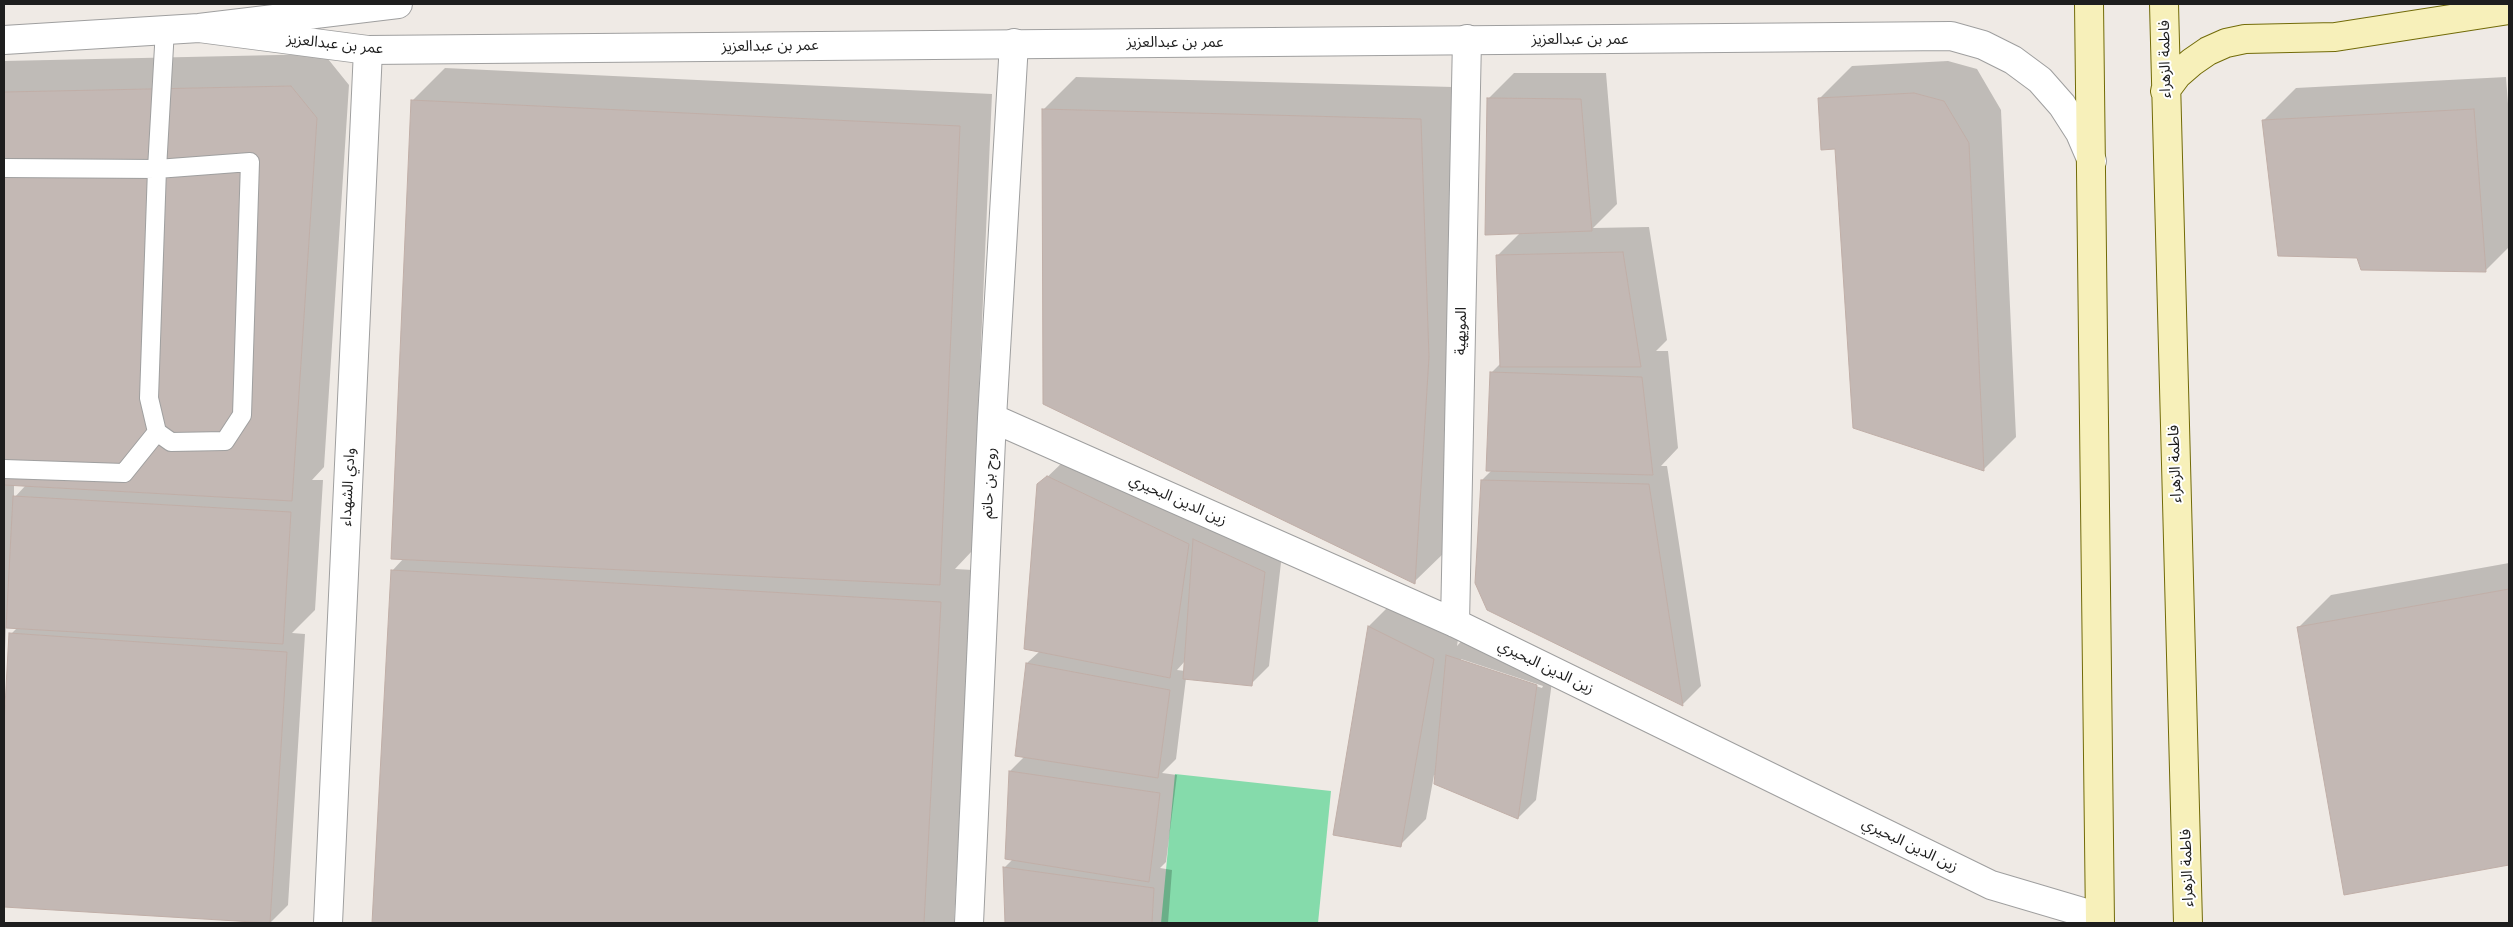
<!DOCTYPE html>
<html>
<head>
<meta charset="utf-8">
<style>
	body { margin:0 }
	#map { position:relative; width:2513px; height:927px; overflow:hidden; background:#efeae5; font-family:Quicksand,sans-serif }
	canvas { display:block }
	.frame { position:absolute; inset:0; border:5px solid #1e1e1e; pointer-events:none }
</style>
</head>
<body>
<div id="map">
<canvas width="2513" height="927"></canvas>
<div class="frame"></div>
</div>
<script>
const ctx = document.querySelector('canvas').getContext('2d');
ctx.lineJoin = 'round';
function paint(path, color) {
  ctx.fillStyle = color;
  ctx.fill(path, 'evenodd');
}
function shape(rows) {
  const path = new Path2D();
  for (const r of rows) {
    path.moveTo(r[0], r[1]);
    for (let i = 2; i < r.length; i += 2) path.lineTo(r[i], r[i + 1]);
  }
  return path;
}
function strokePath(path, color, width, dash) {
  ctx.strokeStyle = color;
  ctx.lineWidth = width;
  ctx.lineCap = dash ? 'butt' : 'round';
  ctx.setLineDash(dash || []);
  ctx.stroke(path);
}
function drawText(font, color, halo, rows, align = 'center') {
  ctx.font = font + ' Quicksand,"Noto Sans Arabic",sans-serif';
  ctx.lineWidth = 4;
  ctx.setLineDash([]);
  ctx.textBaseline = 'middle';
  ctx.strokeStyle = halo;
  ctx.fillStyle = color;
  for (const [text, x, y, turn = 0] of rows) {
    ctx.save();
    ctx.translate(x, y);
    ctx.rotate((+turn || 0) * Math.PI / 180);
    ctx.textAlign = isNaN(turn) ? turn : align;
    if (halo) ctx.strokeText(text, 0, 0);
    ctx.fillText(text, 0, 0);
    ctx.restore();
  }
}
paint(shape([
	[1175,774,1331,791,1318,923,1161,923]
]), '#85dbab');
paint(shape([
	[324,54,349,85,324,467,312,480,323,480,315,610,292,633,305,634,288,905,270,923,4,906,4,744,11,634,17,628,6,627,4,675,4,61],
	[14,485,26,485,14,498],
	[1948,61,1977,69,2001,110,2016,437,1983,470,1836,147,1819,99,1852,66],
	[445,68,992,94,972,551,955,569,973,570,954,923,373,923,392,571,404,558,412,101],
	[1514,73,1606,73,1617,204,1593,228,1649,227,1667,340,1656,351,1668,351,1678,448,1661,466,1667,466,1701,686,1683,704,1488,609,1482,480,1492,470,1491,373,1501,363,1497,256,1520,233,1488,99],
	[1076,77,1453,87,1447,550,1414,582,1043,110],
	[2506,77,2509,117,2509,247,2485,271,2358,257,2264,120,2296,88],
	[1066,459,1282,554,1269,666,1251,684,1186,678,1176,759,1162,773,1177,775,1166,862,1160,868,1172,870,1168,923,1006,923,1004,868,1013,859,1010,771,1025,756,1027,663,1040,651,1039,485],
	[1185,661,1185,671,1177,670],
	[2509,563,2509,864,2345,893,2299,627,2331,595],
	[1395,600,1459,633,1457,646,1465,637,1554,667,1536,800,1518,818,1434,775,1426,819,1400,845,1335,834,1369,626],
	[1461,659,1543,686,1542,688,1461,661]
]), '#0003');
const building = shape([
	[291,86,317,118,292,501,4,485,4,92,291,86],
	[1914,93,1944,101,1969,143,1984,471,1853,428,1835,149,1821,150,1818,98,1914,93],
	[1487,98,1581,99,1592,231,1485,235,1487,98],
	[411,100,960,126,940,585,391,559,411,100],
	[1042,109,1421,119,1429,357,1415,584,1043,404,1042,109],
	[2474,109,2486,272,2361,270,2357,258,2278,256,2262,120,2474,109],
	[1623,252,1641,367,1500,367,1496,255,1623,252],
	[1490,372,1642,377,1653,475,1486,471,1490,372],
	[1047,476,1189,544,1170,678,1024,649,1037,484,1047,476],
	[1481,480,1649,484,1683,706,1487,610,1475,583,1481,480],
	[13,496,291,512,283,644,6,628,13,496],
	[1193,539,1265,572,1252,686,1183,679,1193,539],
	[391,570,941,602,924,923,372,923,391,570],
	[2509,589,2509,865,2344,895,2297,627,2509,589],
	[1368,626,1434,659,1401,847,1333,835,1368,626],
	[9,633,287,652,270,923,4,907,4,724,9,633],
	[1446,655,1537,685,1518,819,1434,784,1446,655],
	[1026,663,1170,690,1158,778,1015,756,1026,663],
	[1009,771,1160,793,1149,882,1005,859,1009,771],
	[1003,867,1154,888,1152,923,1005,923,1003,867]
]);
paint(building, '#c3b8b4');
strokePath(building, '#c0aea7', 1);
const service = shape([
	[4,168,157,169,250,162,242,415,225,441,171,442,157,432,149,398,157,169,165,29],
	[4,469,124,473,157,432]
]);
const minor = shape([
	[992,418,1455,623,1991,885,2099,917],
	[1455,623,1467,39],
	[328,923,368,50],
	[969,923,992,418,1014,43]
]);
const tertiary = shape([
	[199,28,368,50,1951,36,1983,45,2013,60,2040,80,2062,105,2080,133,2092,161],
	[4,40,199,28,398,4]
]);
const secondary = shape([
	[2089,4,2100,923],
	[2164,4,2188,923],
	[2165,91,2177,75,2192,62,2208,51,2226,43,2245,39,2335,37,2509,10]
]);
strokePath(service, '#9f9f9f', 20);
strokePath(minor, '#9f9f9f', 30);
strokePath(tertiary, '#9f9f9f', 30);
strokePath(secondary, '#726b08', 30);
strokePath(service, '#fff', 18);
strokePath(minor, '#fff', 28);
strokePath(tertiary, '#fff', 28);
strokePath(secondary, '#f7f0ba', 28);
drawText('15px', '#1e1e1e', '#fff', [
	["عمر بن عبدالعزيز",1580,39],
	["عمر بن عبدالعزيز",1175,42],
	["عمر بن عبدالعزيز",335,44,6],
	["عمر بن عبدالعزيز",770,46,-1],
	["فاطمة الزهراء",2165,59,-91],
	["المويهية",1461,331,-89],
	["فاطمة الزهراء",2175,464,-92],
	["روح بن حاتم",989,483,-87],
	["وادي الشهداء",348,487,-87],
	["زين الدين البحيري",1178,500,24],
	["زين الدين البحيري",1546,667,26],
	["زين الدين البحيري",1910,845,26],
	["فاطمة الزهراء",2187,868,-92]
]);
</script>
</body>
</html>
